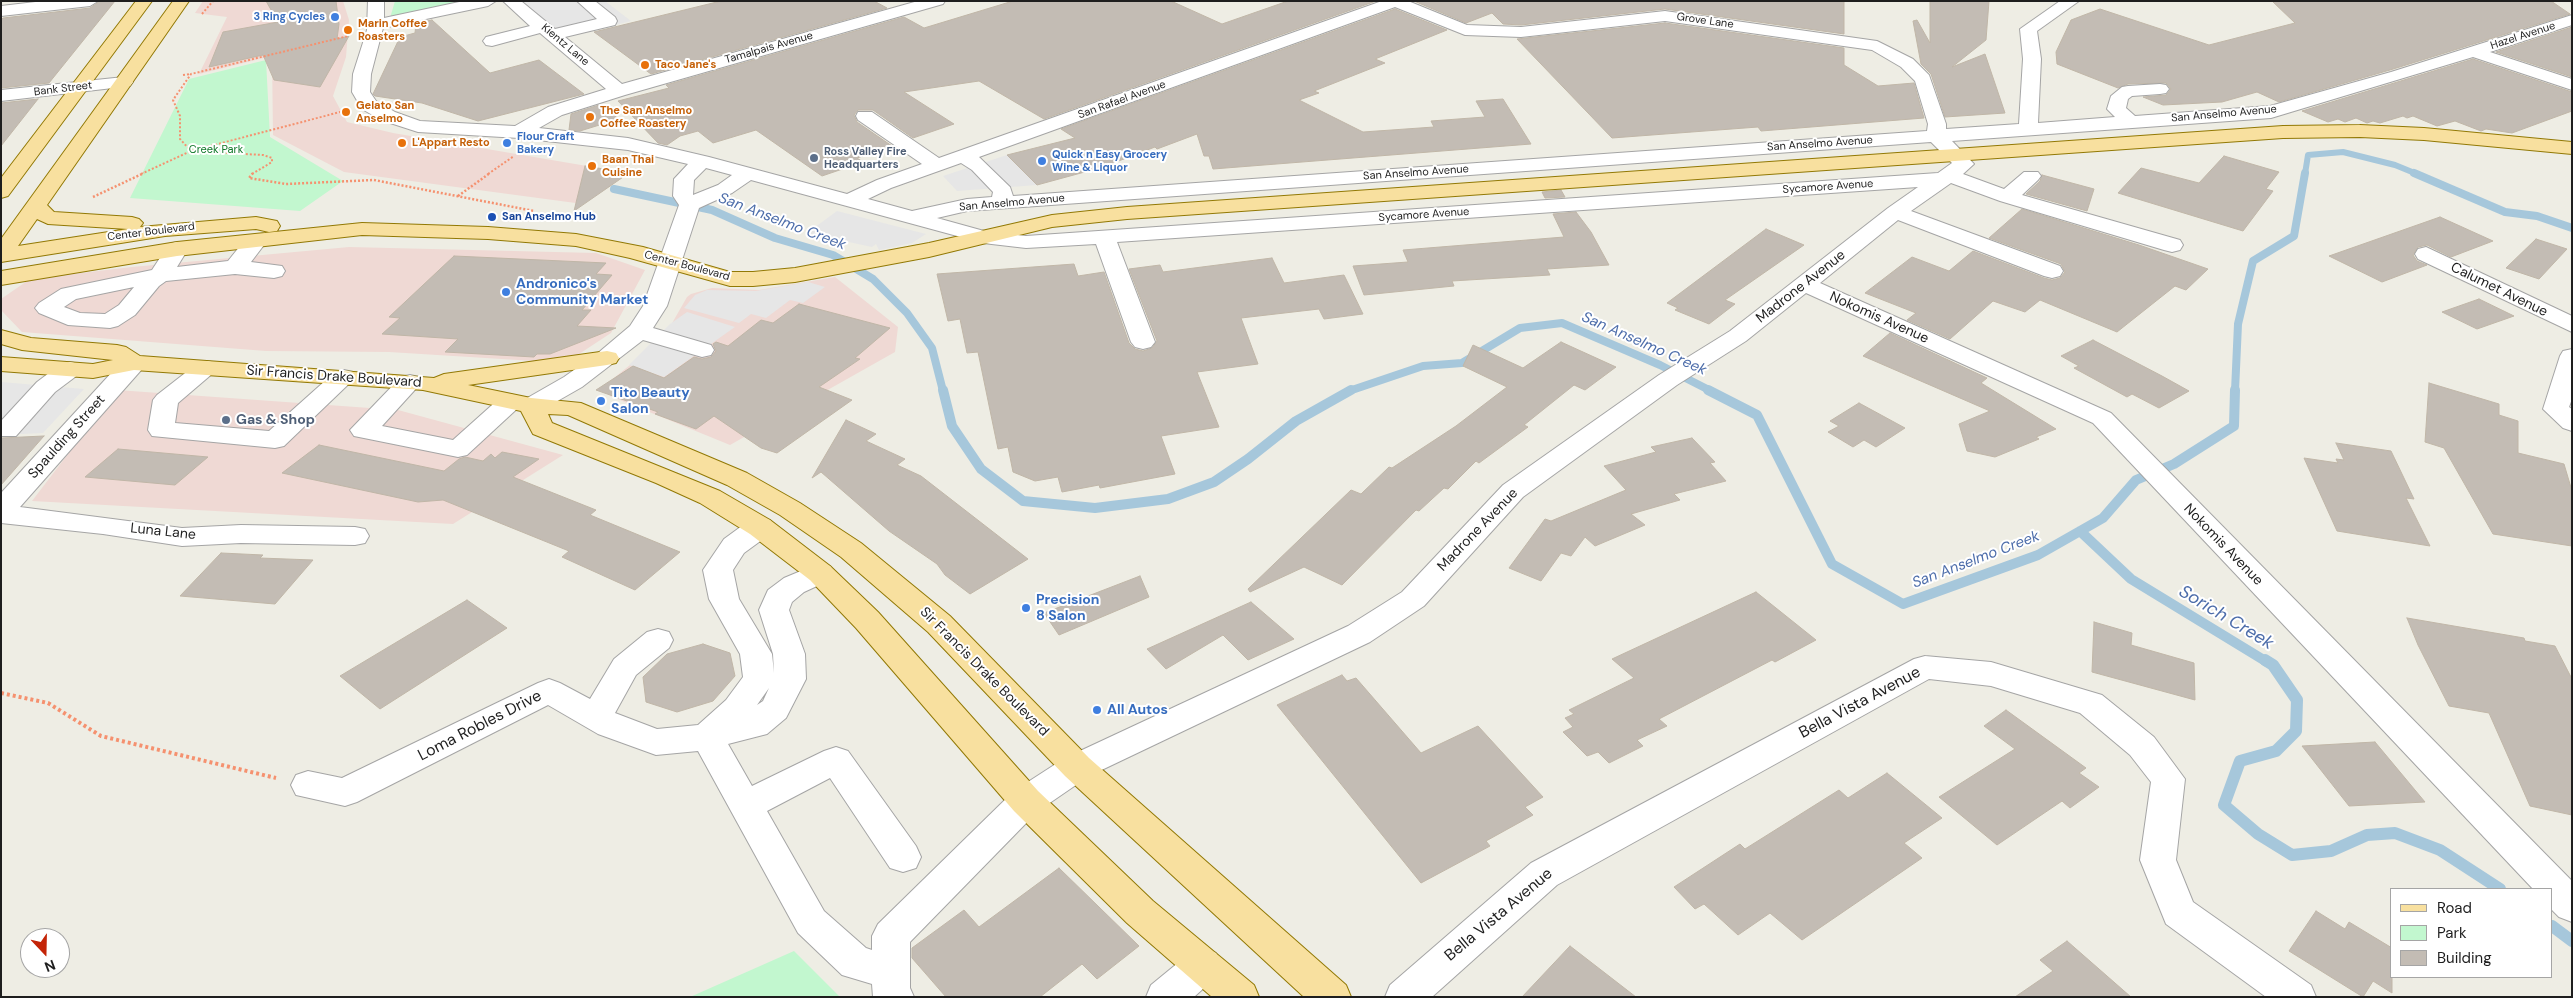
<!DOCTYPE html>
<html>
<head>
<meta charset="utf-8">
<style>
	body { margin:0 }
	#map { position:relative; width:2573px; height:998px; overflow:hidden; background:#eeede4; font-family:"DM Sans",sans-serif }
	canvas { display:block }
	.frame { position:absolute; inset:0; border:2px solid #1e1e1e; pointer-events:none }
	.legend { position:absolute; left:2390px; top:888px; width:162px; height:90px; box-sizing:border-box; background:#fff; border:1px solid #a5a5a5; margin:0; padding:6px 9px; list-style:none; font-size:15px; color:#1e1e1e }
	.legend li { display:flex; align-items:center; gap:10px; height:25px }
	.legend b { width:25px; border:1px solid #a5a5a5 }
	.north { position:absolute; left:20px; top:928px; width:50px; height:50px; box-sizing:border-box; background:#fff; border:1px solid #a5a5a5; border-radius:50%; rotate:159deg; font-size:14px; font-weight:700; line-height:20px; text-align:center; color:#1e1e1e }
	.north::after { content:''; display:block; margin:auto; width:18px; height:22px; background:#c42407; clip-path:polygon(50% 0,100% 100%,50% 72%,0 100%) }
</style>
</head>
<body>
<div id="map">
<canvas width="2573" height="998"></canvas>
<div class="frame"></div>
<ul class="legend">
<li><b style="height:6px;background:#f8e09f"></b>Road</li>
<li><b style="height:14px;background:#c2f7cf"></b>Park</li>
<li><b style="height:14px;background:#c3bcb4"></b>Building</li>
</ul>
<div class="north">N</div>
</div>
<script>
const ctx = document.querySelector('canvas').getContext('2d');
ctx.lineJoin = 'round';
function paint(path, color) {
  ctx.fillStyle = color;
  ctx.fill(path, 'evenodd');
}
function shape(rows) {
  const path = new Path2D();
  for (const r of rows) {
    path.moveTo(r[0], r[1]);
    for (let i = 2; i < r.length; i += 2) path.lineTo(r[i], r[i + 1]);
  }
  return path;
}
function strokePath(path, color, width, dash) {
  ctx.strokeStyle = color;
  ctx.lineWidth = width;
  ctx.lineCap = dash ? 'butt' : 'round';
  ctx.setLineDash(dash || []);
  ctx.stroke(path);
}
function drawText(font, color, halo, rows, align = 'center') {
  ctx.font = font + ' "DM Sans",sans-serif';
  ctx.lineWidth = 4;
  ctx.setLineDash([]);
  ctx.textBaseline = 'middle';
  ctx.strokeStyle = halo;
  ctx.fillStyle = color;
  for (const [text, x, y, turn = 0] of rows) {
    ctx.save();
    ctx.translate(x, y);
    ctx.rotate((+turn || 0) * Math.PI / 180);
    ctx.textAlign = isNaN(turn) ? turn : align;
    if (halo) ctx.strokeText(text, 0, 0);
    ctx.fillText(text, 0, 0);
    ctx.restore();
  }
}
paint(shape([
	[203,1,343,1,349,20,346,57,333,96,347,122,393,133,628,173,583,204,344,172,273,135,272,56,199,74,227,17,195,13],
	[349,247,596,253,645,270,611,333,573,358,534,361,389,352,266,351,22,332,1,310,1,299,30,279,132,267],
	[835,277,898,327,895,352,730,445,610,396,609,382,652,347,671,325,687,297,691,294,712,288,759,290],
	[117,390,398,410,563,455,453,524,32,501]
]), '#efd9d4');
paint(shape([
	[395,1,467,1,390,18],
	[266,60,270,137,343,181,300,211,130,198,189,79],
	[794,951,840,997,690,997]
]), '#c2f7cf');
paint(shape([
	[510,1,605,1,631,21,550,41],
	[1007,155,1037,185,957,191,943,176],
	[837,211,926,234,912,243,879,250,876,244,872,247,807,233],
	[808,282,825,287,803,303,790,300,766,318,751,314,739,323,684,308,695,295,707,290,756,291],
	[687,312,735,327,664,377,629,365,670,324],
	[1,382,84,389,43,433,1,435]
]), '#e6e6e6');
strokePath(shape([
	[2305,174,2308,155,2343,152,2395,165,2417,174]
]), '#a6c7db', 6);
strokePath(shape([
	[2414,173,2505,212,2537,216,2572,228],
	[614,189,712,210,775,238,833,255,873,279,907,313,932,348,943,391],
	[1349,391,1423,366,1462,363,1520,328,1562,323,1660,365,1711,391],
	[2235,391,2238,324,2253,261,2294,236,2305,173]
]), '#a6c7db', 8);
strokePath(shape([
	[943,390,952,426,981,469,1023,501,1095,508,1168,499,1214,482,1248,459,1296,421,1351,390],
	[1708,390,1757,415,1832,564,1903,604,2038,555,2103,518,2136,480,2174,464,2234,426,2235,390],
	[2080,531,2131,579,2267,662]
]), '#a6c7db', 10);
strokePath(shape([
	[2265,660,2273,665,2297,700,2296,731,2276,751,2240,761,2224,805,2258,834,2292,855,2331,851,2367,835,2395,833,2440,850,2500,889],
	[2552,926,2572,941]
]), '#a6c7db', 12);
const building = shape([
	[100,1,115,1,49,83,1,88,1,20,3,18,90,8,100,1],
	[266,1,336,1,339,24,337,39,349,36,320,87,274,80,263,55,209,67,223,32,278,22,266,1],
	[721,1,874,1,887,8,651,74,594,32,721,1],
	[1013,1,1171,1,1222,24,1288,1,1376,1,1044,119,979,81,904,92,954,124,913,138,873,110,858,110,854,115,857,122,892,146,857,158,863,162,822,176,756,130,713,143,698,131,680,136,667,145,658,143,618,101,669,88,666,85,904,17,924,28,1013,1],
	[1414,1,1844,1,1844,34,1665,9,1521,25,1503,24,1492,13,1466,23,1414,1],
	[1930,1,1989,1,1986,40,1952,67,1985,54,2005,113,1945,117,1931,74,1921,64,1913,21,1917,20,1930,43,1930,1],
	[2272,1,2551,1,2570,14,2390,70,2279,102,2257,92,2222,102,2163,105,2143,97,2166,95,2171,89,2166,83,2128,84,2118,88,2057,64,2056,52,2071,20,2100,9,2209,45,2295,23,2272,1],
	[1395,9,1447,30,1375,59,1385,63,1314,91,1319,93,1299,100,1363,132,1434,127,1431,121,1485,117,1476,101,1503,99,1531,144,1213,169,1209,156,1204,156,1197,134,1157,149,1155,147,1103,167,1037,185,1007,155,1075,138,1061,129,1395,9],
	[432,20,490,73,539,60,584,94,478,121,422,103,375,96,373,94,400,37,415,33,416,23,432,20],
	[1665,23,1844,48,1844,65,1878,86,1914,83,1924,118,1761,131,1758,127,1612,138,1517,39,1665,23],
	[2572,27,2572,77,2496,52,2572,27],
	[2473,59,2572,92,2572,111,2512,133,2486,129,2481,131,2455,121,2437,126,2413,116,2407,118,2403,116,2380,123,2373,121,2367,123,2356,118,2345,122,2338,119,2328,122,2302,111,2473,59],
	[38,99,1,146,1,103,38,99],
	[599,105,619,119,580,131,569,130,571,114,599,105],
	[2224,156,2279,172,2266,189,2273,191,2243,231,2118,193,2141,168,2199,183,2224,156],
	[585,166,629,173,574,211,585,166],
	[2042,175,2094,189,2087,211,2026,194,2040,181,2042,175],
	[1561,190,1565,197,1545,198,1542,192,1561,190],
	[2022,209,2139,245,2208,269,2186,290,2175,286,2117,332,2040,300,2025,312,1993,301,1950,339,1907,320,1916,313,1865,293,1912,257,1949,271,1973,251,2044,278,2052,280,2060,278,2065,272,2061,264,1989,238,2022,209],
	[1576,212,1591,232,1609,265,1547,269,1550,275,1452,281,1454,286,1364,295,1353,266,1408,262,1403,250,1564,237,1553,214,1576,212],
	[2440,217,2493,241,2451,257,2427,245,2418,247,2413,255,2417,261,2427,265,2382,282,2329,256,2440,217],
	[1766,229,1804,245,1725,300,1735,304,1709,324,1675,310,1678,308,1667,303,1766,229],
	[2536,239,2567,249,2539,279,2506,268,2536,239],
	[454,256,606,263,596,274,612,275,582,310,591,310,577,326,616,328,550,354,537,354,534,357,445,352,458,339,382,334,400,318,389,317,454,256],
	[1272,258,1284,283,1344,275,1363,314,1324,319,1319,309,1241,318,1258,364,1197,372,1219,427,1161,436,1175,474,1100,488,1099,485,1062,492,1058,477,1035,481,1013,472,1008,447,998,449,978,352,967,353,960,319,948,321,937,274,1074,264,1078,276,1104,272,1129,343,1135,349,1143,351,1152,348,1157,341,1129,269,1160,265,1163,272,1272,258],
	[2479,299,2514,316,2477,329,2442,312,2479,299],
	[799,304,890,328,855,358,860,359,819,387,852,400,777,453,761,448,714,416,696,429,655,414,658,412,596,390,633,366,664,378,694,357,702,359,711,357,716,351,713,344,716,342,728,346,761,320,773,323,799,304],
	[1890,333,1987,378,1981,383,2056,429,2036,437,2039,439,1995,457,1967,451,1959,424,1990,411,1863,356,1890,333],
	[2093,340,2162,376,2189,391,2159,408,2132,394,2127,397,2074,368,2079,366,2061,356,2093,340],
	[1561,342,1616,367,1585,390,1574,385,1524,425,1528,427,1479,463,1476,461,1448,489,1444,488,1419,511,1416,510,1342,585,1304,567,1250,592,1248,589,1351,490,1361,494,1389,467,1392,468,1456,426,1507,387,1463,366,1473,345,1523,368,1561,342],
	[2429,383,2499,404,2499,415,2518,421,2518,453,2564,464,2572,491,2572,546,2493,534,2444,448,2425,442,2429,383],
	[1859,403,1905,428,1876,447,1864,440,1853,447,1828,432,1839,426,1830,421,1859,403],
	[846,420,876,434,866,441,905,459,897,465,921,476,1028,559,970,594,945,575,937,564,889,531,821,472,812,478,846,420],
	[44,436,1,485,1,438,44,436],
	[1692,438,1715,462,1710,463,1726,481,1674,494,1680,500,1631,514,1645,525,1595,546,1585,537,1571,556,1561,553,1541,581,1509,568,1545,519,1551,521,1626,490,1604,466,1656,452,1651,447,1692,438],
	[2336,443,2391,451,2414,499,2406,498,2430,546,2337,531,2304,458,2338,463,2336,459,2344,460,2336,443],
	[319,445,444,471,459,459,465,457,483,461,491,454,495,458,502,452,539,459,513,477,596,510,590,515,680,552,635,590,562,557,569,551,443,500,418,502,282,473,319,445],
	[118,449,208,457,175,485,85,477,118,449],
	[221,553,263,555,260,558,313,560,275,604,180,596,221,553],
	[1140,576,1149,597,1059,635,1044,613,1140,576],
	[1756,592,1816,640,1775,662,1772,660,1659,719,1667,726,1637,740,1643,746,1609,763,1598,752,1587,756,1563,732,1573,727,1565,718,1574,714,1569,710,1634,678,1612,659,1756,592],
	[467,600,507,628,380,709,340,676,467,600],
	[1251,602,1294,639,1248,660,1223,635,1166,669,1147,649,1251,602],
	[2407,618,2524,638,2525,641,2555,646,2572,679,2572,815,2530,806,2489,713,2449,706,2418,645,2407,618],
	[2094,622,2132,633,2131,645,2194,663,2195,700,2092,672,2094,622],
	[703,644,730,653,735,676,713,701,677,712,646,702,643,677,667,654,703,644],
	[1342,675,1347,681,1356,678,1421,753,1478,726,1543,797,1525,807,1533,815,1486,841,1490,846,1421,883,1277,705,1342,675],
	[2006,710,2086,768,2079,773,2099,787,2070,808,2062,801,1997,845,1939,797,2015,749,1984,726,2006,710],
	[2375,742,2425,802,2349,806,2302,746,2375,742],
	[1887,773,1942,818,1904,843,1922,858,1802,940,1770,913,1738,935,1704,904,1695,909,1674,887,1740,844,1745,849,1839,790,1848,798,1887,773],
	[1059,868,1139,946,1097,979,1082,964,1040,997,946,997,912,958,912,948,964,910,979,927,1059,868],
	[2316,911,2345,929,2349,922,2392,948,2392,993,2373,981,2363,997,2289,951,2316,911],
	[2067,941,2131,997,2015,997,2053,971,2040,960,2067,941],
	[1570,946,1636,997,1522,997,1570,946]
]);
paint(building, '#c3bcb4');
strokePath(building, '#c0b6a7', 1);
const minor = shape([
	[44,1,98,1,90,6,1,16,1,6,44,1],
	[368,1,384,1,384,18,464,1,496,1,488,6,383,28,371,74,370,92,376,101,395,112,420,121,515,126,548,107,606,89,540,33,492,46,486,45,483,41,486,37,530,26,503,1,521,1,555,29,597,19,577,1,595,1,615,17,617,21,615,25,565,37,622,84,918,1,945,1,943,4,625,95,562,115,539,128,628,138,709,157,847,194,877,180,922,164,858,120,856,116,858,112,872,112,939,158,1382,1,1408,1,1467,25,1521,27,1665,11,1877,41,1913,59,1929,75,1946,124,1946,129,2019,124,2023,59,2020,29,2060,1,2079,1,2037,31,2041,59,2038,123,2115,117,2107,109,2111,96,2122,87,2128,86,2160,84,2166,85,2169,89,2166,93,2160,94,2132,96,2128,99,2126,108,2135,116,2270,106,2391,72,2572,15,2572,25,2490,52,2572,79,2572,90,2473,57,2271,118,1952,141,1974,164,1963,174,2004,189,2024,172,2038,172,2041,176,2038,180,2022,195,2180,240,2183,245,2180,250,2172,252,2164,250,2000,201,1951,183,1911,211,2060,266,2063,271,2060,276,2052,278,2044,276,1898,220,1820,283,2111,413,2572,881,2572,922,2559,917,2552,910,2552,889,2533,889,2093,423,1806,293,1746,341,1677,385,1523,497,1424,606,1370,642,1089,776,1038,811,910,942,910,988,914,997,873,997,872,984,842,975,798,933,698,751,656,755,598,734,548,705,357,802,345,806,296,795,291,785,296,775,308,771,342,778,538,683,549,679,560,683,590,699,614,659,647,632,658,629,669,632,673,640,669,648,636,675,615,713,657,729,698,725,726,700,743,677,740,654,709,599,703,570,724,539,750,520,760,518,770,520,774,527,770,534,744,553,733,570,739,599,772,654,774,673,773,654,759,610,768,590,784,578,820,563,830,566,835,573,830,580,804,592,792,602,789,610,805,654,806,679,786,718,767,734,728,744,752,786,824,751,836,747,848,751,916,846,921,857,916,868,903,872,890,868,830,778,767,811,824,911,866,948,872,950,872,936,878,924,1014,791,1065,758,1348,626,1402,592,1503,485,1659,375,1730,331,1888,208,1918,187,1117,242,1155,342,1151,347,1143,349,1135,347,1131,342,1096,244,1026,248,983,243,751,180,732,193,699,208,667,306,653,328,711,345,714,350,711,355,702,357,643,340,582,387,540,411,531,414,522,411,519,407,467,455,458,457,354,436,350,430,401,377,410,375,419,377,422,382,382,426,453,440,501,397,510,394,519,397,522,401,564,377,598,353,630,326,643,306,679,205,673,196,674,179,688,164,628,150,519,138,418,132,381,120,362,109,352,92,353,74,367,30,368,1],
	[1395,7,1465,35,1521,37,1665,21,1872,50,1901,67,1915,81,1928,124,1927,131,1013,196,1010,187,979,157,1395,7],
	[1931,142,1952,163,1938,173,1026,236,984,231,937,218,967,211,1931,142],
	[961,163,972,170,993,192,992,197,967,199,912,211,868,199,891,188,961,163],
	[706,168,732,175,718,185,693,195,694,180,706,168],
	[769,688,763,701,757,705,769,688],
	[124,77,130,78,133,82,130,86,1,101,1,90,124,77],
	[256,235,264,236,267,241,251,262,282,266,285,271,282,276,274,278,235,274,166,281,159,286,135,315,118,326,110,328,68,325,39,313,35,308,39,303,61,289,152,270,169,244,177,242,185,244,188,249,177,267,228,261,248,236,256,235],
	[134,287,119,305,105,314,80,313,64,307,76,299,134,287],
	[2426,247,2572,316,2572,332,2418,259,2415,254,2418,249,2426,247],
	[2572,349,2572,399,2569,407,2572,409,2572,431,2563,428,2543,409,2560,356,2563,351,2572,349],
	[134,356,143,358,146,363,143,368,20,507,182,528,241,525,355,527,365,529,369,536,365,543,355,545,241,543,182,546,103,534,1,523,1,493,125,358,134,356],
	[207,361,216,363,219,368,178,403,175,423,269,431,335,372,344,370,353,372,356,377,284,446,275,448,152,436,148,430,153,400,157,395,198,363,207,361],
	[70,362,79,364,82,369,79,374,55,392,16,436,1,436,1,421,37,382,61,364,70,362],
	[1925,656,1991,662,2102,695,2154,737,2185,779,2176,860,2193,902,2311,985,2316,997,2266,997,2166,924,2140,860,2151,782,2130,755,2080,713,1991,686,1929,679,1557,885,1432,997,1385,997,1390,985,1531,863,1914,659,1925,656],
	[1203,948,1216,953,1222,965,1216,977,1194,997,1146,997,1151,985,1190,953,1203,948]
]);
const major = shape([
	[136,1,152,1,8,196,1,198,1,178,136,1],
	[173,1,189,1,47,205,54,212,132,217,139,219,143,223,140,227,256,217,277,221,280,226,277,231,269,232,256,229,165,236,1,262,1,239,173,1],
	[37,219,48,224,128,229,18,246,37,219],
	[2360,125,2424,128,2572,142,2572,154,2424,140,2360,137,2283,138,1127,219,1052,227,929,257,795,282,753,286,730,286,630,258,576,246,488,239,362,235,177,256,1,285,1,271,177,242,362,223,488,227,576,234,643,247,730,272,753,272,795,268,929,243,1052,215,1127,207,2283,126,2360,125],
	[1,330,31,338,117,345,126,347,140,356,434,378,444,374,607,351,616,353,619,358,616,363,607,365,468,385,531,398,581,403,747,473,800,503,861,543,950,616,1089,758,1346,985,1351,997,1304,997,1065,776,928,632,841,557,780,515,727,485,568,415,548,414,552,423,720,491,770,520,830,566,878,612,1038,791,1153,901,1254,985,1259,997,1212,997,1127,923,1014,811,856,628,810,580,750,534,700,503,656,483,533,434,521,411,423,390,134,370,93,378,1,371,1,357,93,364,113,360,22,350,1,344,1,330]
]);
strokePath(minor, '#a5a5a5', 2);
strokePath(major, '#927905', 2);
strokePath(shape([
	[202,14,213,1],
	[183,75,191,74],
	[141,174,191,151,344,111],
	[252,174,272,162,272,158,263,155,191,151,180,139,180,116,173,100,191,74,348,36],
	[488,174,514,156]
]), '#f5916f', 2, [2, 2]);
strokePath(shape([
	[253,173,249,178,286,184,374,180,534,211],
	[458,196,490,173],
	[93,197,144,173]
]), '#f5916f', 2.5, [2, 2]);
strokePath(shape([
	[1,693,48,703,101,736,276,778]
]), '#f5916f', 4, [3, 3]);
paint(minor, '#fff');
paint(major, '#f8e09f');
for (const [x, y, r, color] of [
	[335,17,5,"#3f7fe0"],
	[348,30,5,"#e8710a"],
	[645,65,5,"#e8710a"],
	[346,112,5,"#e8710a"],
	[590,117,5,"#e8710a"],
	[402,143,5,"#e8710a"],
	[507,143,5,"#3f7fe0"],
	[814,158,5,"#5c6f8a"],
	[1042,161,5,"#3f7fe0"],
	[592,166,5,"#e8710a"],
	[492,217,5,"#1a4fb4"],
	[506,292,5,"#3f7fe0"],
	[601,401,5,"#3f7fe0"],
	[226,420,5,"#5c6f8a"],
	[1026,608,5,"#3f7fe0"],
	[1097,710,5,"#3f7fe0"]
]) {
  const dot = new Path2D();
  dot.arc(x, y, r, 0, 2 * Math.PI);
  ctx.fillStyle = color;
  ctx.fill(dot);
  strokePath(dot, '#fff', 2);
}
drawText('bold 11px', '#366cbe', '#fff', [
	["3 Ring Cycles",325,17,"right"],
	["Flour Craft",517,137],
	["Bakery",517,150],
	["Quick n Easy Grocery",1052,155],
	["Wine & Liquor",1052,168]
], 'left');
drawText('11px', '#1e1e1e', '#fff', [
	["Grove Lane",1705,21,8],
	["Hazel Avenue",2523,36,-18],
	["Kientz Lane",565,45,40],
	["Tamalpais Avenue",769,48,-16],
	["Bank Street",63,89,-7],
	["San Rafael Avenue",1122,100,-20],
	["San Anselmo Avenue",2224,114,-5],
	["San Anselmo Avenue",1820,144,-4],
	["San Anselmo Avenue",1416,173,-4],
	["Sycamore Avenue",1828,187,-4],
	["San Anselmo Avenue",1012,203,-5],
	["Sycamore Avenue",1424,215,-4],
	["Center Boulevard",151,232,-7],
	["Center Boulevard",687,266,15]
]);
drawText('bold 11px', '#c56008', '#fff', [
	["Marin Coffee",358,24],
	["Roasters",358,37],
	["Taco Jane's",655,65],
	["Gelato San",356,106],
	["Anselmo",356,119],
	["The San Anselmo",600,111],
	["Coffee Roastery",600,124],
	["L'Appart Resto",412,143],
	["Baan Thai",602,160],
	["Cuisine",602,173]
], 'left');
drawText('11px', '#0f7828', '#fff', [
	["Creek Park",216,150]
]);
drawText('bold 11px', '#4e5e75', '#fff', [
	["Ross Valley Fire",824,152],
	["Headquarters",824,165]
], 'left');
drawText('bold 11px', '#164399', '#fff', [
	["San Anselmo Hub",502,217]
], 'left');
drawText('bold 14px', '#366cbe', '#fff', [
	["Andronico's",516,284],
	["Community Market",516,300],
	["Tito Beauty",611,393],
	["Salon",611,409],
	["Precision",1036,600],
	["8 Salon",1036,616],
	["All Autos",1107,710]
], 'left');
drawText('14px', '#1e1e1e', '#fff', [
	["Madrone Avenue",1801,287,-38],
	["Calumet Avenue",2499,290,26],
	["Nokomis Avenue",1879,318,24],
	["Sir Francis Drake Boulevard",334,377,4],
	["Spaulding Street",67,437,-48],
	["Madrone Avenue",1478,530,-46],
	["Luna Lane",163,532,6],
	["Nokomis Avenue",2223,545,46],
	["Sir Francis Drake Boulevard",984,672,45]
]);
drawText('bold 14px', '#4e5e75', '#fff', [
	["Gas & Shop",236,420]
], 'left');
drawText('italic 15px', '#4d6daa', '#fff', [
	["San Anselmo Creek",782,222,21],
	["San Anselmo Creek",1644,344,24],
	["San Anselmo Creek",1976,560,-21]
]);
drawText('16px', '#1e1e1e', '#fff', [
	["Bella Vista Avenue",1860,703,-28],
	["Loma Robles Drive",480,726,-27],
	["Bella Vista Avenue",1499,915,-40]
]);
drawText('italic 18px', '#4d6daa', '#fff', [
	["Sorich Creek",2226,618,31]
]);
</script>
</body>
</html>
